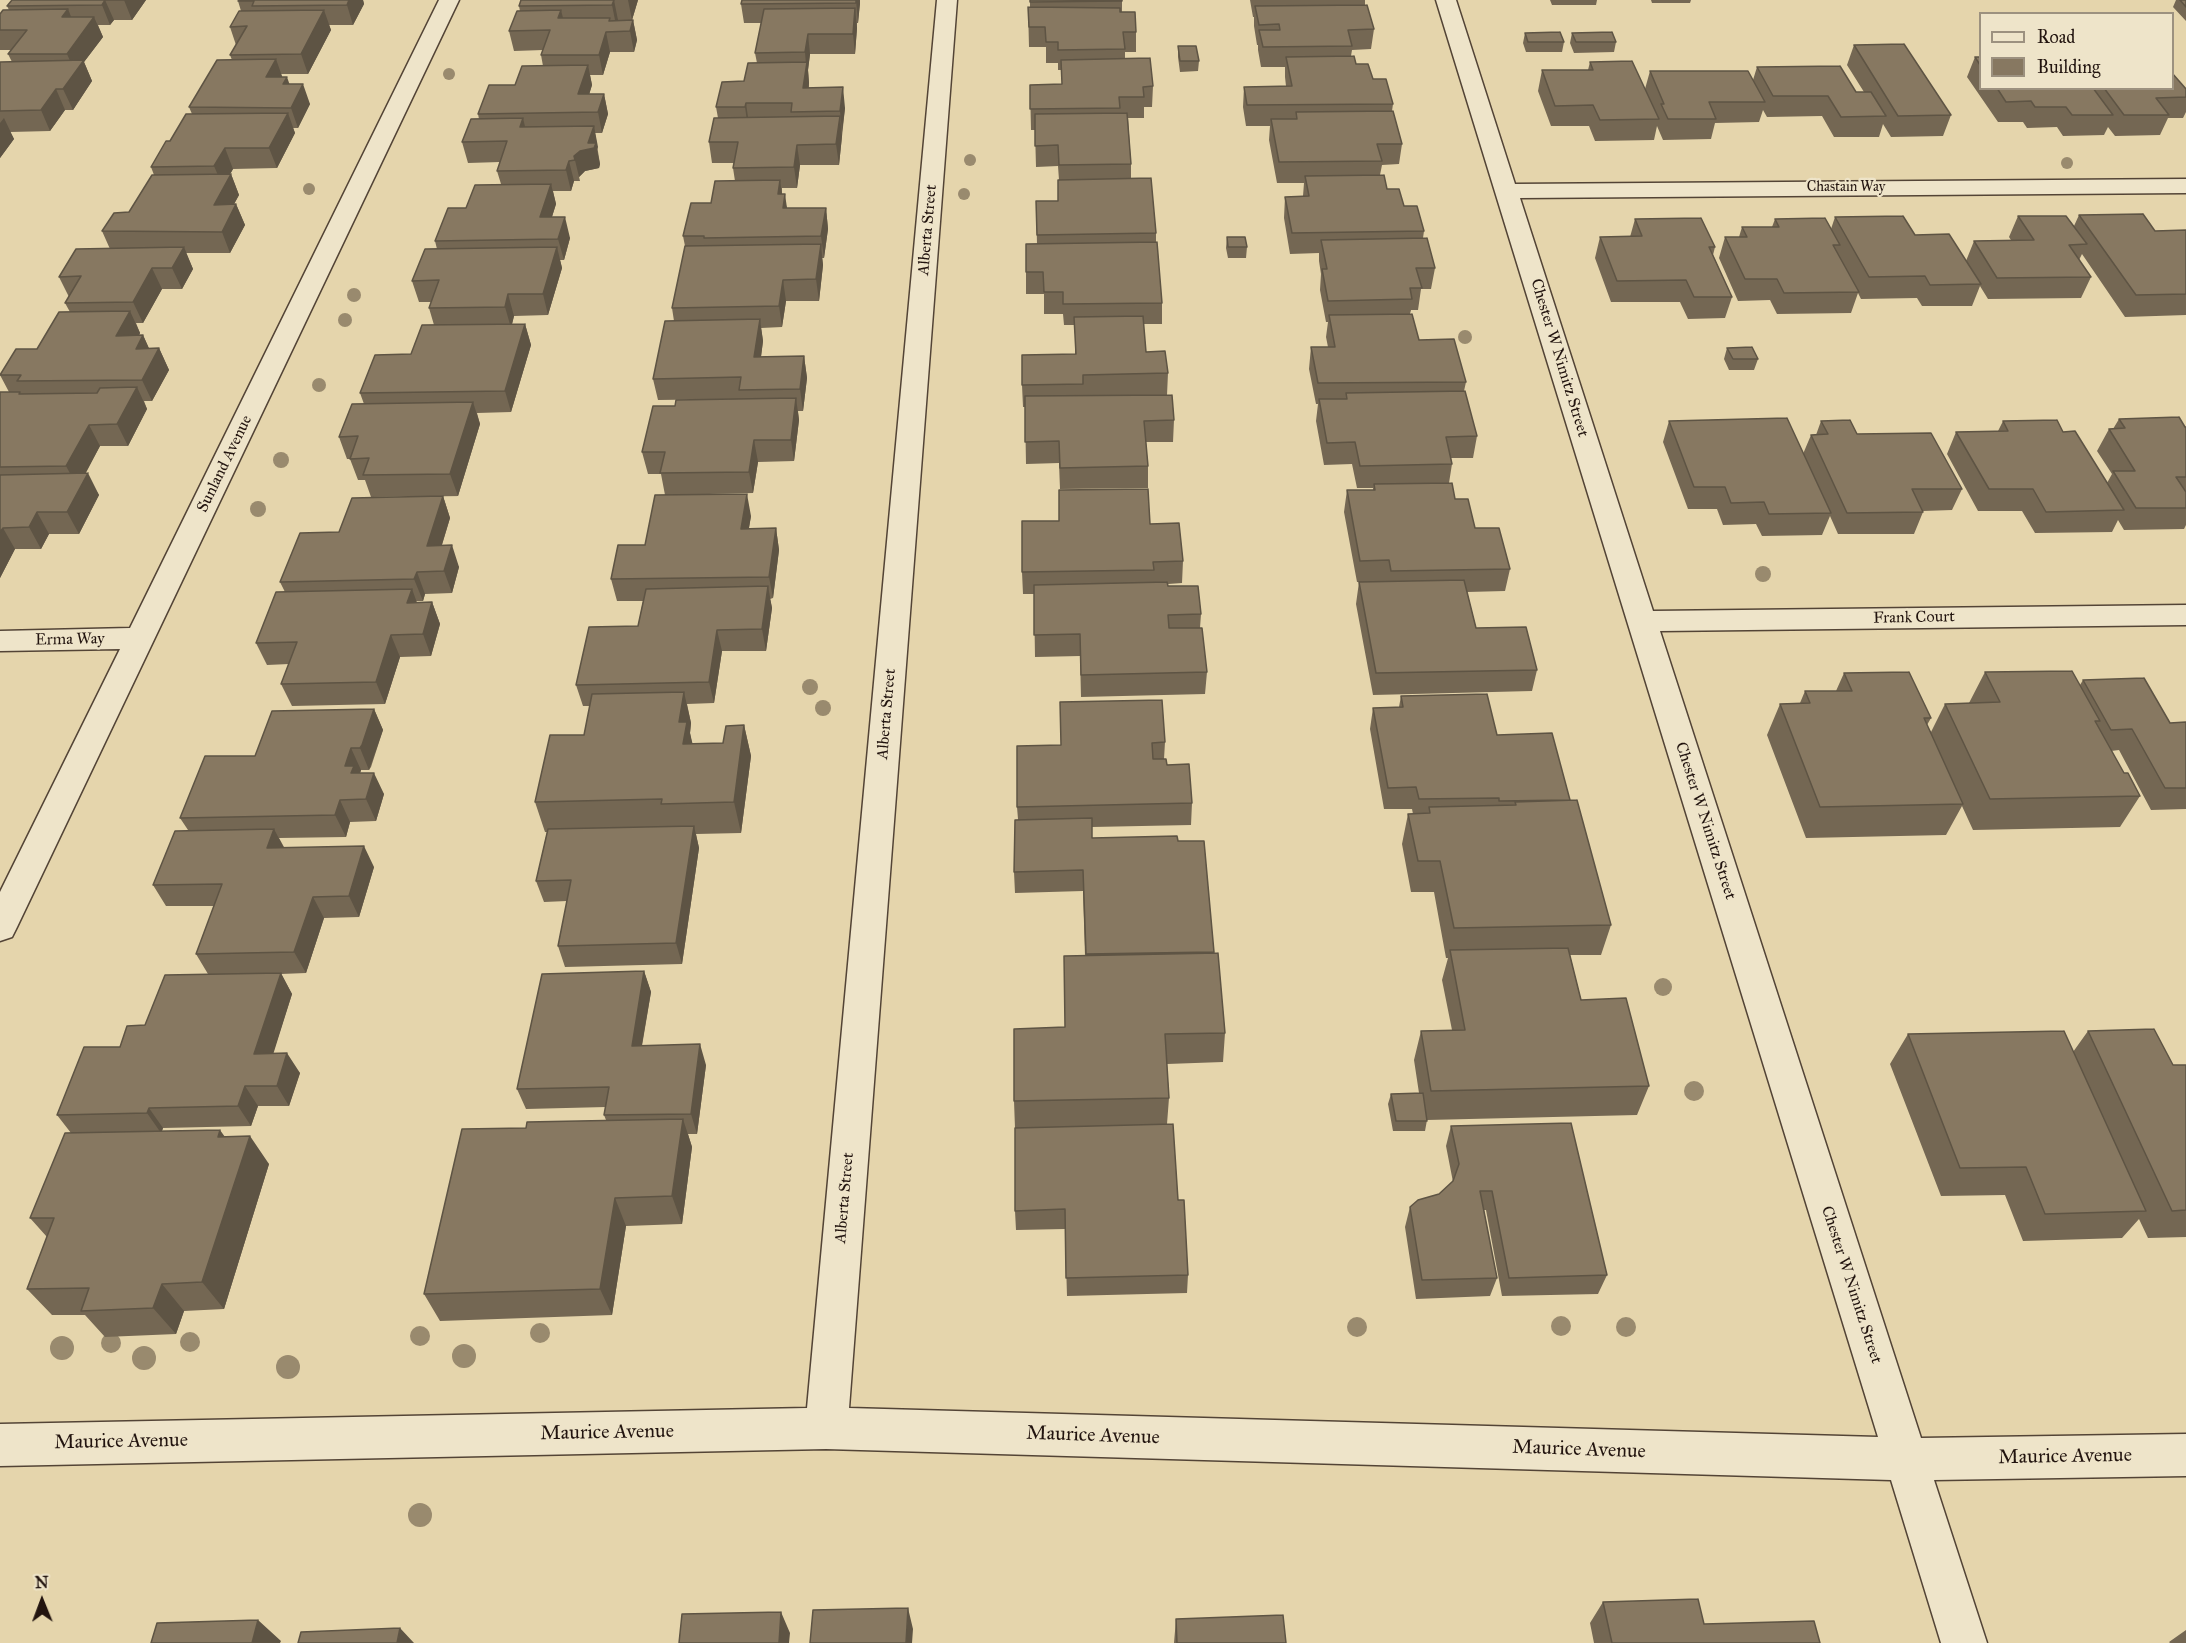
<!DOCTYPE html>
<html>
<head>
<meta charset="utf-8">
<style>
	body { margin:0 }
	#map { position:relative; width:2186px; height:1643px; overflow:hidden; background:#e5d5ac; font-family:"IM FELL Great Primer",serif }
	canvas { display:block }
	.legend { position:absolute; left:1979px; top:12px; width:195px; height:78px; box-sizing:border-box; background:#eee4c9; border:2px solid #9c917f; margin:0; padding:8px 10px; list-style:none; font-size:18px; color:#22140f }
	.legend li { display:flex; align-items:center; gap:12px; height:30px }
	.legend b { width:30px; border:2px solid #9c917f }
	.north { position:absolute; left:12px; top:1571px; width:60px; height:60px; -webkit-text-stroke:4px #eee4c9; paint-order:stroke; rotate:359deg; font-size:16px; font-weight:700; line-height:24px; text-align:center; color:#22140f }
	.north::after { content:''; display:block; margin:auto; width:21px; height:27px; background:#22140f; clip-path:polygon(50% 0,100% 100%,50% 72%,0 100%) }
</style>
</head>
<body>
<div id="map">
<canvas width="2186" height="1643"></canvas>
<ul class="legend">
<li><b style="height:8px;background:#eee4c9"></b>Road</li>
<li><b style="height:16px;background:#877861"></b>Building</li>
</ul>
<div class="north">N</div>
</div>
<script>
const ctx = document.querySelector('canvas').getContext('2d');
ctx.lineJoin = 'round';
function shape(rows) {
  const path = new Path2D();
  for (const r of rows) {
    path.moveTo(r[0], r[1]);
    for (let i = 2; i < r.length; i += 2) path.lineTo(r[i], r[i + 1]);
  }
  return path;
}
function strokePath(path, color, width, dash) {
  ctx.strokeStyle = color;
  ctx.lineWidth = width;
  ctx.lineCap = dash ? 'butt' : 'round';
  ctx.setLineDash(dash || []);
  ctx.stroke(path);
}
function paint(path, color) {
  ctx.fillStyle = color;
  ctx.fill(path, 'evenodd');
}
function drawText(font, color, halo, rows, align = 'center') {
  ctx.font = font + ' "IM FELL Great Primer",serif';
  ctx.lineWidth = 4.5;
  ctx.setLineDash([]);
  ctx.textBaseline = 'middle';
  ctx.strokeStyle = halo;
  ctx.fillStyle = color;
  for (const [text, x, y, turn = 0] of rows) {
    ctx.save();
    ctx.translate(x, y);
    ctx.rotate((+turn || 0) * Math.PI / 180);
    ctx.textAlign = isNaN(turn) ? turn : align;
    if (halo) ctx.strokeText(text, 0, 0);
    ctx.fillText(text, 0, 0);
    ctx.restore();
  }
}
const street = shape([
	[439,0,459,0,17,927,12,937,0,941,0,892,120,649,0,651,0,631,130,628,439,0],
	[937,0,957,0,849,1408,1878,1437,1436,0,1456,0,1515,184,2186,179,2186,193,1520,198,1653,611,2186,605,2186,625,1660,631,1921,1438,2186,1434,2186,1476,1934,1480,1987,1643,1941,1643,1891,1480,826,1449,0,1466,0,1424,807,1408,937,0]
]);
strokePath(street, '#534436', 3);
paint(street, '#eee4c9');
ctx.fillStyle = '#998a6e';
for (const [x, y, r] of [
	[449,74,6],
	[970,160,6],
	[2067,163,6],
	[309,189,6],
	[964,194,6],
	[354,295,7],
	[345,320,7],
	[1465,337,7],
	[319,385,7],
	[281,460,8],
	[258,509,8],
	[1763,574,8],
	[810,687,8],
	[823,708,8],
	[1663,987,9],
	[1694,1091,10],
	[1561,1326,10],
	[1357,1327,10],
	[1626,1327,10],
	[540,1333,10],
	[420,1336,10],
	[190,1342,10],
	[111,1343,10],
	[62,1348,12],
	[464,1356,12],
	[144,1358,12],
	[288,1367,12],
	[420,1515,12]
]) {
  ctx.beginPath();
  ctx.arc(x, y, r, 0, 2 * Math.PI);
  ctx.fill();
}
paint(shape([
	[12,0,146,0,132,20,114,20,110,25,98,25,103,37,84,62,92,81,73,110,65,110,50,131,10,132,14,139,0,158,0,62,12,62,8,54,12,50,0,50,0,14,9,10,7,6],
	[239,0,363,0,364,4,353,25,329,25,331,30,308,74,281,74,282,77,310,104,298,128,293,128,295,133,277,168,233,169,230,174,231,174,239,195,234,204,236,204,245,225,230,253,186,253,193,269,182,289,162,289,143,323,136,323,140,333,139,336,143,335,149,349,159,348,169,370,152,401,144,401,147,409,128,446,100,446,85,473,99,495,79,534,49,534,41,549,15,549,0,578,0,392,9,392,0,375,37,349,70,312,65,303,69,297,59,277,110,249,102,231,129,212,154,175,151,167,192,114,189,107,232,60,230,55,236,45,230,27,241,11,238,1],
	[521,0,638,0,632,20,618,20,633,20,637,40,634,52,610,52,603,75,590,75,592,85,589,94,604,94,608,114,602,133,595,133,600,164,599,168,585,171,579,177,580,181,574,181,571,191,553,191,556,204,552,217,570,238,564,260,560,260,562,268,548,315,514,316,512,324,525,324,531,345,511,412,477,413,480,424,458,496,371,497,365,480,358,480,350,459,347,459,339,437,364,404,360,393,411,354,434,325,429,308,431,302,419,302,412,281,437,249,435,241,466,208,501,184,497,171,500,162,468,163,462,142,479,119,478,114,515,85,543,66,541,55,543,50,514,51,509,31,520,11,519,6],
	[742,0,860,0,858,23,857,23,857,28,855,54,810,54,808,70,809,83,809,88,845,108,839,165,800,165,797,188,782,188,782,194,787,208,826,208,828,229,824,258,822,258,823,265,819,301,786,301,782,327,761,328,763,341,761,357,804,356,807,378,803,411,798,411,799,420,794,461,758,462,753,493,665,495,661,474,648,474,642,452,675,406,733,399,658,400,653,379,674,321,672,308,685,246,683,236,711,203,735,181,733,168,734,163,712,163,709,142,718,118,716,107,744,81,757,63,755,53,761,23,744,23,741,4],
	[1030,0,1122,0,1122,12,1136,32,1136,52,1125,52,1125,59,1153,86,1152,107,1144,107,1144,118,1128,118,1131,164,1131,179,1156,233,1156,242,1162,303,1162,324,1143,324,1146,352,1168,373,1167,395,1136,396,1174,420,1173,442,1146,442,1148,466,1148,488,1060,489,1059,463,1026,464,1025,407,1023,407,1022,385,1075,354,1075,325,1064,325,1063,314,1044,314,1044,294,1026,294,1026,272,1037,244,1036,201,1058,201,1059,180,1058,166,1036,167,1035,130,1031,130,1030,85,1062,84,1062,70,1058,70,1058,63,1046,63,1046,47,1029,47,1028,7,1030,7],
	[1250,0,1365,0,1365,5,1374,29,1371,49,1352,50,1351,56,1356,64,1373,79,1393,104,1392,111,1402,144,1399,164,1382,165,1380,175,1387,189,1404,206,1424,231,1423,238,1435,268,1431,289,1421,289,1418,310,1411,310,1410,314,1419,340,1466,382,1464,391,1477,436,1473,458,1451,458,1452,464,1449,483,1455,499,1475,528,1510,569,1505,591,1467,592,1476,628,1537,670,1532,691,1373,695,1356,604,1359,582,1357,582,1344,512,1347,490,1373,490,1373,488,1357,488,1352,464,1324,465,1316,421,1318,404,1316,404,1309,369,1311,347,1328,347,1326,337,1328,322,1326,322,1320,290,1321,274,1319,261,1319,253,1290,254,1284,218,1285,197,1303,196,1304,183,1277,183,1269,140,1270,126,1246,126,1243,107,1244,87,1286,86,1285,77,1285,67,1261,67,1258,50,1258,45,1257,45,1254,26,1254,17,1253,17],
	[1550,0,1597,0,1596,5,1552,5],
	[1651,0,1691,0,1690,3,1652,3],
	[2176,0,2186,0,2186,21,2173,7],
	[1525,33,1564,42,1562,52,1526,52,1523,43],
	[1572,33,1616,42,1614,52,1574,53,1570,43],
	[1854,45,1951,115,1943,136,1891,137,1883,124,1879,137,1834,137,1822,116,1767,117,1763,110,1759,122,1715,123,1711,139,1663,140,1657,126,1654,140,1595,141,1589,126,1551,126,1538,91,1542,70,1588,70,1590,62,1645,89,1650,71,1753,80,1757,67,1856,92,1864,92,1847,65],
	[1178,46,1199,61,1198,71,1180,72,1178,57],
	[1975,57,1980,57,1980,88,2186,89,2186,112,2183,118,2168,118,2160,135,2115,136,2108,127,2104,135,2063,136,2057,127,2027,128,2023,122,1998,122,1967,77],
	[2079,215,2155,231,2186,230,2186,315,2125,317,2082,254,2079,260,2091,277,2081,298,1988,299,1980,286,1972,306,1922,306,1917,298,1861,299,1858,293,1851,313,1777,314,1770,300,1738,301,1719,258,1725,237,1739,237,1742,227,1772,227,1775,219,1831,229,1835,217,1915,235,1966,261,1974,241,2011,240,2009,237,2018,216,2074,226],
	[1635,219,1715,247,1713,255,1732,297,1725,318,1688,319,1680,302,1611,302,1595,258,1600,237,1630,237],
	[1227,237,1247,247,1246,258,1228,258,1226,248],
	[1727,348,1758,359,1754,370,1729,370,1724,359],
	[2119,419,2186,427,2186,525,2184,529,2124,530,2118,520,2112,532,2035,533,2022,511,1978,511,1947,454,1956,432,1998,431,2003,421,2063,432,2107,483,2112,474,2097,451,2109,429,2113,429],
	[1669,421,1803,454,1811,435,1816,435,1821,421,1857,434,1962,489,1952,510,1923,511,1923,512,1914,534,1838,534,1830,516,1822,535,1762,536,1756,524,1723,525,1717,509,1688,509,1663,442],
	[443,496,450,518,442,545,459,567,452,593,425,594,423,601,416,601,417,603,432,602,440,624,431,656,400,657,385,704,292,706,281,684,289,664,267,665,256,643,285,592,280,582,339,532],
	[751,516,749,528,776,528,779,550,773,598,770,599,772,608,766,651,722,651,714,703,687,704,691,723,690,733,692,744,723,743,744,725,751,756,741,833,696,834,699,848,682,964,565,967,558,946,567,901,544,902,536,881,547,832,545,832,535,802,584,735,590,706,583,706,576,685,638,626,643,601,617,601,611,579,645,545],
	[1150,524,1183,561,1182,583,1168,584,1168,586,1201,614,1200,628,1207,672,1205,694,1081,697,1080,656,1035,657,1034,594,1023,594,1022,572],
	[1985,672,2080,685,2083,680,2170,723,2186,722,2186,809,2151,810,2119,750,2111,751,2124,773,2140,796,2120,827,1973,830,1962,806,1946,835,1806,838,1767,735,1780,704,1800,703,1805,691,1836,691,1844,673,1931,718,1927,725,1931,732,1945,704,1969,703],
	[1401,696,1497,735,1570,800,1611,925,1601,955,1570,955,1581,1000,1649,1086,1637,1115,1427,1120,1425,1131,1393,1131,1388,1104,1391,1094,1419,1093,1414,1060,1421,1031,1452,1030,1442,980,1448,958,1446,958,1434,892,1411,892,1402,844,1408,814,1413,814,1412,809,1384,809,1370,729,1373,708,1399,707],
	[374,709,383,730,371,767,369,770,361,770,360,773,384,794,376,821,350,822,346,837,279,838,284,847,374,867,359,917,324,918,306,973,281,974,292,994,273,1053,300,1073,289,1106,258,1106,251,1126,163,1128,162,1131,225,1137,269,1164,224,1309,184,1311,176,1334,105,1337,85,1315,52,1315,27,1289,47,1237,30,1218,71,1133,57,1115,120,1047,145,1025,208,974,196,954,214,906,166,906,153,885,188,830,180,818,255,756],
	[1165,742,1164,759,1192,803,1191,825,1092,827,1092,838,1178,841,1204,841,1214,953,1225,1033,1223,1062,1167,1064,1169,1098,1167,1124,1188,1275,1187,1293,1067,1296,1065,1229,1016,1230,1015,1211,1015,1128,1014,1101,1065,1027,1085,956,1083,891,1015,893,1014,872,1018,819,1017,807,1061,745],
	[644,971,651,992,642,1046,706,1065,697,1134,688,1134,692,1147,682,1224,626,1226,612,1315,440,1321,424,1294,526,1128,606,1120,604,1115,606,1107,526,1109,517,1089],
	[2088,1031,2173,1065,2186,1065,2186,1237,2148,1238,2139,1219,2122,1238,2023,1241,2005,1195,1941,1196,1890,1064,1908,1034,2073,1052],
	[1451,1126,1607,1275,1598,1294,1502,1296,1486,1210,1484,1210,1497,1278,1490,1296,1416,1299,1405,1227,1410,1207,1439,1194,1453,1182,1446,1146],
	[1603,1602,1704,1624,1820,1643,1594,1643,1590,1623],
	[1176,1619,1286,1643,1174,1643],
	[2186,1630,2186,1643,2170,1643,2169,1642]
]), '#746753');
paint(shape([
	[105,0,114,20,110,25,102,5],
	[124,0,146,0,132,20],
	[349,0,363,0,364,4,353,25,347,5],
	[614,0,618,20,616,25,612,5],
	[628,0,638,0,632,20],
	[856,0,860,0,860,4,858,23],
	[855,8,857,28,855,54,853,34],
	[68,9,76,29,62,17],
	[324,10,331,30,308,74,301,54],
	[561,10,566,30,558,18],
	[94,17,103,37,84,62,92,81,73,110,63,89,75,72,67,54],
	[633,20,637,40,634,52,630,31],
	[606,32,610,52,603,75,599,55],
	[808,34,810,54,808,70,809,83,805,108,803,88,806,65,805,52],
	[276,59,283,79,266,77],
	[588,65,592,85,584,112,578,94],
	[287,77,294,97,283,84],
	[303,84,310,104,298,128,291,108],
	[843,87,845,108,842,132,840,111],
	[56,89,65,110,50,131,41,110],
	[604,94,608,114,602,133,598,112],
	[746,103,749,124,748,128,745,107],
	[288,113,295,133,277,168,269,148],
	[840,116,842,136,839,165,836,144],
	[4,118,14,139,0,158,0,123],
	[523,118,528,139,520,127],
	[594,126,598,147,597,150,600,164,599,168,585,171,579,177,580,181,574,156,588,143],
	[797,145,800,165,797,188,794,167],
	[225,148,233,169,223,187,214,166],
	[569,161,574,181,571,191,566,170],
	[231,174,239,195,222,226,214,205],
	[780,180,783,201,778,194],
	[551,184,556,204,545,238,540,217],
	[785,194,788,215,783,208],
	[236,204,245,225,230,253,222,232],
	[826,208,828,229,824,258,821,236],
	[565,217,570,238,564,260,558,239],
	[821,244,823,265,819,301,816,279],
	[184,247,193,269,182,289,172,268],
	[557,247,562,268,548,315,543,294],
	[152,268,162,289,143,323,133,302],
	[783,280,786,301,782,327,779,306],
	[508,294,514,316,511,328,505,307],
	[130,311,140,333,126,357,116,336],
	[760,319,763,341,758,379,754,357],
	[525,324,531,345,511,412,505,391],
	[143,335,153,357,136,349],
	[159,348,169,370,152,401,142,380],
	[804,356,807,378,803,411,800,389],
	[137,387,147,409,128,446,117,424],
	[796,398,799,420,794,461,791,440],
	[473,402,480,424,458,496,450,474],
	[89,425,100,446,78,488,66,466],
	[754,440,758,462,753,493,749,472],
	[88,473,99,495,79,534,67,512],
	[747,494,751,516,745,550,741,529],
	[443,496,450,518,435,567,427,546],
	[37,512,49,534,41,549,29,527],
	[3,528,15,549,0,578,0,532],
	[776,528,779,550,773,598,769,577],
	[452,545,459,567,452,593,444,571],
	[417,572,425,594,423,601,414,579],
	[768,586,772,608,766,651,762,629],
	[412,589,420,611,407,603],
	[432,602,440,624,431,656,423,634],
	[717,630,722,651,714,703,709,682],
	[391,635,400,657,385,704,376,682],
	[684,692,691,723,690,733,695,754,691,775,679,722],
	[374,709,383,730,369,770,360,748],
	[744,725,751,756,741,833,734,802],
	[351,748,361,770,359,777,363,788,345,766],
	[374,773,384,794,376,821,366,799],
	[340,800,350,822,346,837,335,815],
	[694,826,699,848,682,964,676,943],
	[274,829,285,850,267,848],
	[364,846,374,867,359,917,349,896],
	[313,897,324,918,306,973,294,952],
	[644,971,651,992,638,1067,632,1046],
	[281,973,292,994,267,1074,254,1054],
	[700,1044,706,1065,697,1134,691,1114],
	[287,1053,300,1073,289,1106,277,1086],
	[245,1086,258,1106,251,1126,238,1106],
	[149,1108,163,1128,161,1133,147,1113],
	[683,1119,692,1147,682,1224,672,1196],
	[220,1130,240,1158,218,1137],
	[250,1136,269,1164,224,1309,202,1282],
	[615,1198,626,1226,612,1315,600,1289],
	[162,1284,184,1311,176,1334,153,1308],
	[908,1608,913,1629,912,1643,906,1643],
	[781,1612,790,1633,789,1643,779,1643],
	[258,1620,281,1641,280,1643,252,1643],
	[400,1628,414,1643,397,1643]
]), '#5e5444');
const building = shape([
	[12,0,124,0,105,0,102,5,7,6,12,0],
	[239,0,349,0,347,5,252,6,254,1,238,1,239,0],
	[521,0,614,0,612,5,519,6,521,0],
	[742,0,856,0,856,3,741,4,742,0],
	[1030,0,1122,0,1122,1,1030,2,1030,0],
	[2180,0,2186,0,2186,7,2180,0],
	[1367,5,1374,29,1348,30,1352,46,1263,47,1259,30,1280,30,1279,24,1259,25,1255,6,1367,5],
	[1028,7,1120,8,1120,12,1135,12,1136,32,1123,32,1125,49,1058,50,1058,42,1046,42,1045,27,1029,27,1028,7],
	[855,8,853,34,808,34,805,52,755,53,764,9,855,8],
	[68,9,62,17,94,17,67,54,8,54,27,30,0,30,0,14,3,10,68,9],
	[324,10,301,54,230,55,247,26,230,27,239,11,324,10],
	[561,10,558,18,610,18,609,21,633,20,630,31,606,32,599,55,541,55,550,30,509,31,517,11,561,10],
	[1560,32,1564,42,1528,42,1525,33,1560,32],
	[1612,32,1616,42,1576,42,1572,33,1612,32],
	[1904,44,1951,115,1898,116,1854,45,1904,44],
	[1178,46,1196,46,1199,61,1180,61,1178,46],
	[1354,56,1356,64,1368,64,1373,79,1386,79,1393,104,1247,105,1244,87,1292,86,1286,57,1354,56],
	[1975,57,1980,57,1980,65,1975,57],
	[1150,58,1153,86,1143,87,1144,97,1119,97,1120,108,1030,109,1030,85,1062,84,1061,60,1150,58],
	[276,59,266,77,287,77,283,84,303,84,291,108,189,107,217,60,276,59],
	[84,60,63,89,56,89,41,110,0,111,0,62,84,60],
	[1632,61,1659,119,1600,120,1593,105,1555,106,1542,70,1593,70,1590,62,1632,61],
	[807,62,803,88,843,87,840,111,791,112,792,103,746,103,745,107,716,107,722,82,744,81,748,63,807,62],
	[588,65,578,94,604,94,598,112,478,114,489,85,515,85,522,66,588,65],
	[1840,66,1856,92,1871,92,1886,116,1841,117,1828,96,1773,96,1757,67,1840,66],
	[1650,71,1748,71,1765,102,1709,102,1716,119,1668,119,1661,104,1664,104,1650,71],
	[2172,73,2186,89,2186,97,2156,98,2169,115,2124,115,2104,88,2172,88,2172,73],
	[1997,88,2093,88,2113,115,2072,115,2066,107,2035,107,2031,101,2006,102,1997,88],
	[1393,111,1402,144,1377,144,1382,161,1279,162,1271,119,1297,119,1296,112,1393,111],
	[288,113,269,148,225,148,214,166,151,167,166,141,170,141,186,114,288,113],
	[1127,113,1131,164,1059,165,1058,145,1035,146,1035,114,1127,113],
	[840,116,836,144,797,145,794,167,733,168,738,142,709,142,714,118,840,116],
	[523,118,520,127,594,126,588,143,596,143,594,148,580,151,574,156,575,160,569,161,566,170,497,171,507,141,462,142,471,119,523,118],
	[231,174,214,205,236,204,222,232,102,231,114,213,129,212,152,175,231,174],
	[1384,175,1387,189,1399,189,1404,206,1417,206,1424,231,1292,233,1285,197,1309,196,1305,176,1384,175],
	[1151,178,1156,233,1037,235,1036,201,1058,201,1058,180,1151,178],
	[780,180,778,194,785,194,783,208,826,208,821,236,704,238,704,236,683,236,691,203,711,203,715,181,780,180],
	[551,184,540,217,565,217,558,239,435,241,448,208,466,208,475,185,551,184],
	[2143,214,2155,231,2186,230,2186,294,2136,295,2079,215,2143,214],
	[1903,216,1915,235,1949,234,1981,284,1930,285,1925,276,1869,277,1835,217,1903,216],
	[2018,216,2066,216,2087,244,2069,245,2091,277,1997,278,1974,241,2034,240,2018,216],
	[1701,218,1715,247,1709,247,1732,297,1694,297,1686,280,1617,281,1600,237,1642,236,1635,219,1701,218],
	[1825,218,1840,245,1833,245,1859,292,1784,293,1777,279,1745,279,1725,237,1747,237,1742,227,1779,227,1775,219,1825,218],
	[1227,237,1245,237,1247,247,1228,247,1227,237],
	[1427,238,1435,268,1416,268,1422,288,1410,288,1412,299,1328,301,1322,269,1327,269,1321,240,1427,238],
	[1157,242,1162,303,1063,304,1063,292,1044,292,1043,272,1026,272,1026,244,1157,242],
	[821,244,816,279,783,280,779,306,672,308,685,246,821,244],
	[184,247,172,268,152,268,133,302,65,303,81,276,59,277,76,249,184,247],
	[557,247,543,294,508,294,505,307,429,308,439,280,412,281,425,249,557,247],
	[130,311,116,336,143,335,136,349,159,348,142,380,17,381,21,375,0,375,16,349,37,349,59,312,130,311],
	[1412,314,1419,340,1454,339,1466,382,1318,383,1311,347,1335,347,1329,315,1412,314],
	[1143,316,1146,352,1165,351,1168,373,1083,375,1083,384,1022,385,1022,355,1076,354,1074,317,1143,316],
	[760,319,754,357,804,356,800,389,739,390,741,377,653,379,665,321,760,319],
	[525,324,505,391,360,393,375,355,411,354,422,325,525,324],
	[1752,347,1758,359,1733,359,1727,348,1752,347],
	[137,387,117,424,89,425,66,466,0,467,0,392,20,392,19,394,97,393,100,388,137,387],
	[1465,391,1477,436,1446,437,1452,464,1360,466,1355,442,1327,443,1319,399,1347,399,1346,393,1465,391],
	[1172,395,1174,420,1144,421,1148,466,1060,468,1059,441,1025,442,1025,396,1172,395],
	[796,398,791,440,754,440,749,472,660,473,665,452,642,452,653,406,675,406,676,400,796,398],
	[473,402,450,474,363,475,369,458,350,459,358,436,339,437,352,404,473,402],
	[2179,417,2185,427,2186,427,2186,477,2176,477,2186,492,2186,508,2136,508,2113,471,2135,471,2109,429,2125,428,2119,419,2179,417],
	[1787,418,1831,513,1769,514,1764,502,1731,503,1725,487,1694,487,1669,421,1787,418],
	[1850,420,1857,434,1931,433,1962,489,1912,489,1923,512,1847,513,1811,435,1828,434,1821,421,1850,420],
	[2057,420,2063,432,2075,431,2124,510,2046,512,2033,489,1989,489,1956,432,2008,431,2003,421,2057,420],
	[88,473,67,512,37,512,29,527,3,528,0,532,0,475,88,473],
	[1452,483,1455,499,1468,499,1475,528,1499,528,1510,569,1391,571,1389,560,1360,561,1347,490,1375,490,1374,484,1452,483],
	[1148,489,1150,524,1179,523,1183,561,1153,562,1154,570,1022,572,1022,521,1059,521,1059,490,1148,489],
	[747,494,741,529,776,528,769,577,611,579,618,545,645,545,655,495,747,494],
	[443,496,427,546,452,545,444,571,417,572,414,579,280,582,300,533,339,532,352,498,443,496],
	[1464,580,1476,628,1526,627,1537,670,1376,673,1359,582,1464,580],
	[1167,582,1168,586,1198,586,1201,614,1168,615,1169,628,1202,628,1207,672,1081,675,1080,634,1034,635,1034,585,1167,582],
	[768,586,762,629,717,630,709,682,576,685,589,627,638,626,646,589,768,586],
	[412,589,407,603,432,602,423,634,391,635,376,682,281,684,297,642,256,643,276,592,412,589],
	[2072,671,2100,721,2095,721,2124,773,2128,773,2140,796,1990,799,1945,704,2000,702,1985,672,2072,671],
	[1909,672,1931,718,1924,718,1963,804,1820,807,1780,704,1810,703,1805,691,1852,691,1844,673,1909,672],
	[2144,678,2170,723,2186,722,2186,788,2165,788,2132,729,2111,730,2083,680,2144,678],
	[684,692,679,722,687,722,683,744,723,743,726,726,744,725,734,802,661,804,662,799,535,802,550,735,584,735,592,694,684,692],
	[1487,694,1497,735,1552,733,1570,800,1499,801,1499,798,1419,799,1416,787,1388,788,1373,708,1403,707,1401,696,1487,694],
	[1162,700,1165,742,1152,743,1153,759,1166,759,1167,765,1189,764,1192,803,1017,807,1017,746,1061,745,1060,702,1162,700],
	[374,709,362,745,360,748,351,748,345,766,354,766,351,773,374,773,366,799,340,800,335,815,180,818,205,756,255,756,272,711,374,709],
	[1577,800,1611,925,1454,928,1440,861,1418,861,1408,814,1430,813,1429,807,1516,805,1515,802,1577,800],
	[1092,818,1092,838,1177,836,1178,841,1204,841,1214,952,1086,954,1083,870,1014,872,1015,820,1092,818],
	[694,826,676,943,558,946,571,880,536,881,548,829,694,826],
	[274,829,267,848,364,846,349,896,313,897,294,952,196,954,222,884,153,885,175,831,274,829],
	[1568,948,1581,1000,1626,998,1649,1086,1431,1091,1421,1031,1465,1030,1450,950,1568,948],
	[1218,953,1225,1033,1165,1034,1169,1098,1014,1101,1014,1029,1065,1027,1064,956,1218,953],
	[644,971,632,1046,700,1044,691,1114,604,1115,609,1087,517,1089,542,974,644,971],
	[281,973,254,1054,287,1053,277,1086,245,1086,238,1106,149,1108,147,1113,57,1115,84,1047,120,1047,127,1026,145,1025,165,975,281,973],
	[2154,1029,2173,1065,2186,1065,2186,1210,2172,1211,2088,1031,2154,1029],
	[2064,1031,2146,1211,2045,1214,2026,1167,1960,1168,1908,1034,2064,1031],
	[1423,1093,1427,1121,1396,1121,1391,1094,1423,1093],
	[683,1119,672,1196,615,1198,600,1289,424,1294,462,1129,526,1128,527,1122,683,1119],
	[1571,1123,1607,1275,1509,1278,1492,1191,1480,1191,1497,1278,1422,1280,1410,1207,1418,1200,1439,1194,1453,1181,1459,1164,1451,1126,1571,1123],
	[1173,1124,1178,1200,1184,1200,1188,1275,1066,1278,1065,1209,1015,1211,1015,1128,1173,1124],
	[220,1130,218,1137,250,1136,202,1282,162,1284,153,1308,81,1311,89,1288,27,1289,54,1218,30,1218,65,1133,220,1130],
	[1698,1599,1704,1624,1814,1621,1820,1643,1612,1643,1603,1602,1698,1599],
	[908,1608,906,1643,810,1643,813,1610,908,1608],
	[781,1612,779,1643,679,1643,682,1614,781,1612],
	[1283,1615,1286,1643,1177,1643,1176,1619,1283,1615],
	[258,1620,252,1643,151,1643,157,1623,258,1620],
	[400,1628,397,1643,298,1643,301,1632,400,1628]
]);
paint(building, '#877861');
strokePath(building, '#5e5444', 1.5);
drawText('14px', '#22140f', '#eee4c9', [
	["Chastain Way",1846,188]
]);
drawText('16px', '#22140f', '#eee4c9', [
	["Alberta Street",928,230,-85],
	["Chester W Nimitz Street",1559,358,73],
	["Sunland Avenue",225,464,-64],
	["Frank Court",1914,618,-1],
	["Erma Way",70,640,-1],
	["Alberta Street",887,714,-85],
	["Chester W Nimitz Street",1705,821,72],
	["Alberta Street",845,1198,-85],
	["Chester W Nimitz Street",1851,1285,72]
]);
drawText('20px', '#22140f', '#eee4c9', [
	["Maurice Avenue",607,1433,-1],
	["Maurice Avenue",1093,1436,2],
	["Maurice Avenue",121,1442,-1],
	["Maurice Avenue",1579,1450,2],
	["Maurice Avenue",2065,1457,-1]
]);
</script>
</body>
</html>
